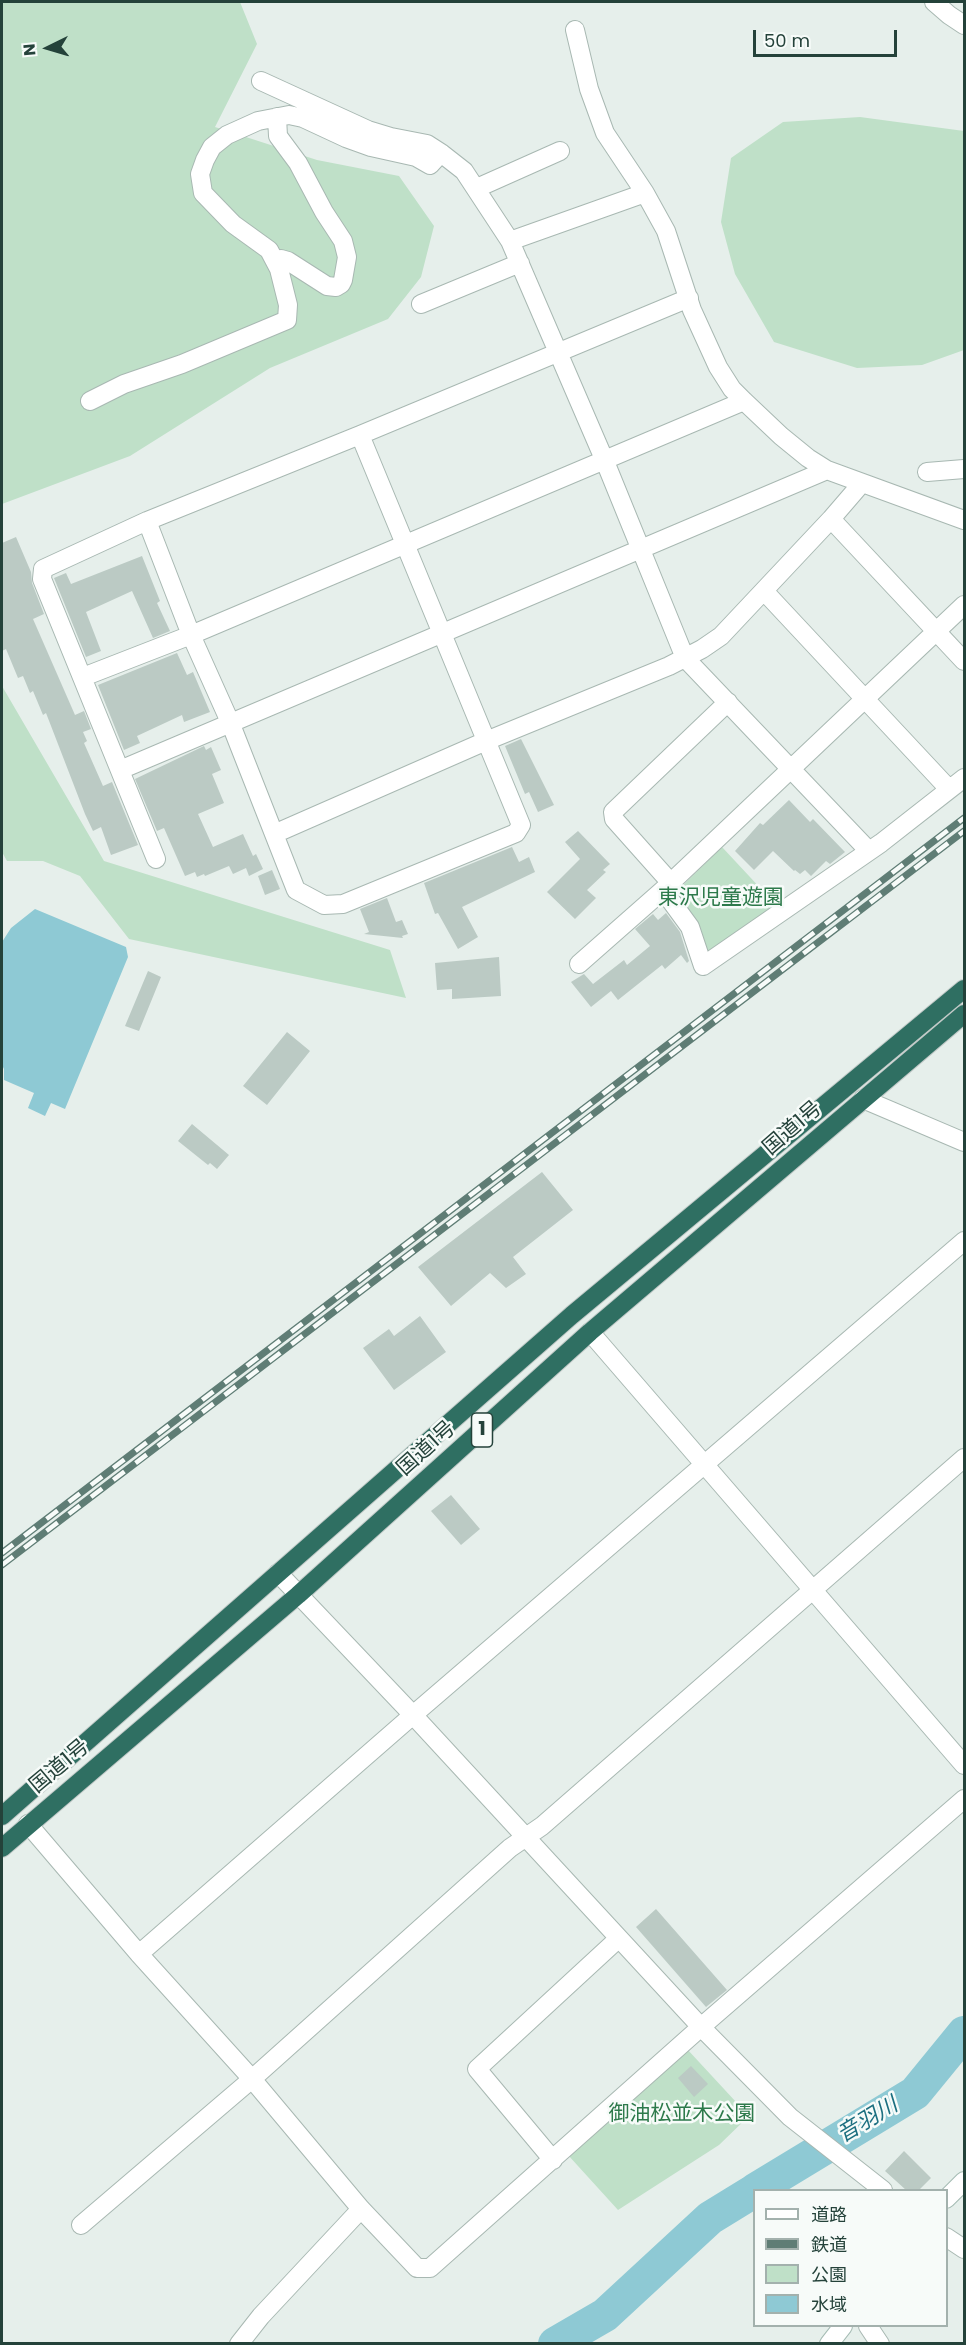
<!DOCTYPE html>
<html>
<head>
<meta charset="utf-8">
<style>
	body { margin:0 }
	#map { position:relative; width:966px; height:2345px; overflow:hidden; background:#e6efeb; font-family:Poppins,"Noto Sans JP",sans-serif }
	canvas { display:block }
	.frame { position:absolute; inset:0; border:3px solid #24423a; pointer-events:none }
	.legend { position:absolute; left:753px; top:2189px; width:195px; height:138px; box-sizing:border-box; background:#f7fbf9; border:2px solid #a3b1ad; margin:0; padding:8px 10px; list-style:none; font-size:18px; color:#24423a }
	.legend li { display:flex; align-items:center; gap:12px; height:30px }
	.legend b { width:30px; border:2px solid #a3b1ad }
	.north { position:absolute; left:18px; top:18px; width:60px; height:60px; -webkit-text-stroke:4px #f7fbf9; paint-order:stroke; rotate:265deg; font-size:16px; font-weight:700; line-height:24px; text-align:center; color:#24423a }
	.north::after { content:''; display:block; margin:auto; width:21px; height:27px; background:#24423a; clip-path:polygon(50% 0,100% 100%,50% 72%,0 100%) }
	.scale { position:absolute; left:753px; top:30px; width:144px; height:27px; box-sizing:border-box; border:3px solid #24423a; border-top:0; padding-left:8px; font-size:18px; line-height:21px; white-space:nowrap; color:#24423a; -webkit-text-stroke:4px #f7fbf9; paint-order:stroke }
</style>
</head>
<body>
<div id="map">
<canvas width="966" height="2345"></canvas>
<div class="frame"></div>
<ul class="legend">
<li><b style="height:8px;background:#fff"></b>道路</li>
<li><b style="height:8px;background:#5f7d75"></b>鉄道</li>
<li><b style="height:16px;background:#bfe0c8"></b>公園</li>
<li><b style="height:16px;background:#8ec9d4"></b>水域</li>
</ul>
<div class="north">N</div>
<div class="scale">50 m</div>
</div>
<script>
const ctx = document.querySelector('canvas').getContext('2d');
ctx.lineJoin = 'round';
function paint(path, color) {
  ctx.fillStyle = color;
  ctx.fill(path, 'evenodd');
}
function shape(rows) {
  const path = new Path2D();
  for (const r of rows) {
    path.moveTo(r[0], r[1]);
    for (let i = 2; i < r.length; i += 2) path.lineTo(r[i], r[i + 1]);
  }
  return path;
}
function strokePath(path, color, width, dash) {
  ctx.strokeStyle = color;
  ctx.lineWidth = width;
  ctx.lineCap = dash ? 'butt' : 'round';
  ctx.setLineDash(dash || []);
  ctx.stroke(path);
}
function drawText(font, color, halo, rows, align = 'center') {
  ctx.font = font + ' Poppins,"Noto Sans JP",sans-serif';
  ctx.lineWidth = 5;
  ctx.setLineDash([]);
  ctx.textBaseline = 'middle';
  ctx.strokeStyle = halo;
  ctx.fillStyle = color;
  for (const [text, x, y, turn = 0] of rows) {
    ctx.save();
    ctx.translate(x, y);
    ctx.rotate((+turn || 0) * Math.PI / 180);
    ctx.textAlign = isNaN(turn) ? turn : align;
    if (halo) ctx.strokeText(text, 0, 0);
    ctx.fillText(text, 0, 0);
    ctx.restore();
  }
}
paint(shape([
	[2,2,240,2,257,44,215,127,317,160,399,176,434,226,421,277,388,319,270,368,130,456,2,504],
	[860,117,964,131,964,350,922,365,857,368,774,342,735,274,721,222,731,158,783,122],
	[2,686,104,861,390,950,406,998,129,939,80,876,43,861,7,861,2,852],
	[722,847,777,906,704,957,673,895],
	[687,2049,749,2116,719,2145,618,2210,568,2155]
]), '#bfe0c8');
paint(shape([
	[35,909,126,947,128,957,65,1109,51,1103,45,1116,28,1108,34,1093,4,1080,4,1069,2,1065,2,942,11,928]
]), '#8ec9d4');
strokePath(shape([
	[755,2190,915,2093,964,2033],
	[555,2344,605,2315,710,2218,754,2191]
]), '#8ec9d4', 34);
paint(shape([
	[16,537,31,572,32,583,44,614,33,619,75,715,84,711,91,729,83,732,87,741,84,743,103,786,112,782,138,845,111,855,101,827,93,831,85,814,46,713,43,715,33,691,30,693,23,676,18,678,6,649,2,651,2,543],
	[142,556,160,601,157,603,170,631,153,638,132,591,86,612,101,651,86,657,54,578,66,573,71,584],
	[177,653,187,675,193,672,210,712,184,722,182,715,137,736,140,743,124,750,98,685],
	[521,739,554,805,538,812,529,792,525,794,505,746],
	[204,746,206,750,211,747,221,770,212,774,224,803,198,814,213,847,243,834,253,856,256,854,263,869,249,876,246,868,233,874,229,866,205,876,204,874,197,877,195,872,185,876,164,828,157,831,135,779],
	[789,800,810,822,813,819,845,852,830,864,826,861,811,876,805,870,800,874,795,870,794,871,773,851,754,870,735,851,760,823,763,825],
	[578,831,610,864,603,870,606,872,587,890,596,898,575,919,547,892,580,859,565,842],
	[512,847,519,862,529,857,535,872,462,907,478,937,458,949,438,913,435,914,424,883],
	[272,870,280,889,265,895,258,876],
	[387,898,396,922,402,920,408,934,402,936,403,938,364,934,369,932,360,909],
	[666,913,680,932,689,961,687,963,681,955,665,969,662,965,618,1000,611,991,591,1007,571,982,584,974,593,984,624,960,627,965,650,946,635,929,653,914,658,920],
	[499,957,501,996,452,999,452,989,437,990,435,963],
	[148,971,161,977,139,1031,125,1026],
	[287,1032,310,1051,267,1105,243,1086],
	[192,1124,229,1155,217,1169,210,1163,208,1165,178,1141],
	[542,1172,573,1210,513,1257,526,1274,506,1288,490,1273,451,1306,418,1267],
	[420,1316,446,1352,394,1390,363,1348,389,1329,394,1336],
	[451,1495,480,1529,461,1545,431,1511],
	[656,1909,727,1990,706,2007,636,1927],
	[691,2066,708,2084,694,2097,678,2078],
	[904,2151,931,2178,919,2190,906,2190,885,2171]
]), '#bbcac4');
const street = shape([
	[934,2,949,15,964,25],
	[575,30,589,89,605,133,645,193],
	[261,81,368,130,391,137,427,144,441,153,464,171,510,241,645,193,666,231,692,310,718,367,732,389,744,401,781,436,808,458,827,470,964,520],
	[477,188,560,151],
	[510,241,604,459,685,658,869,851],
	[275,261,281,259,288,261,327,286,336,287,341,284,343,280,347,257,343,241,324,212,298,163,278,136,277,117],
	[421,304,520,263],
	[90,401,124,384,182,364,287,320,288,305,279,269,269,250,233,224,203,193,200,174,205,160,212,147,227,135,258,121,289,115,303,118,346,138,371,147,416,157,430,165,441,153],
	[927,472,964,469],
	[831,519,964,661],
	[147,521,191,635,230,722,296,890,324,905,343,904,516,833,521,825,360,435],
	[764,591,949,789],
	[83,677,191,635,744,401],
	[120,770,827,470],
	[274,834,486,741,669,666,702,649,721,636,831,519,862,483],
	[156,859,42,579,43,569,147,521,360,435,689,298],
	[671,883,614,819,613,812,728,702],
	[663,890,690,927,703,966,881,843,964,778],
	[579,964,663,890,964,605],
	[863,1099,964,1142],
	[590,1332,964,1765],
	[278,1573,413,1715,701,2027,790,2117,883,2190],
	[28,1824,139,1954,252,2079,361,2209,417,2268,430,2268,701,2027,964,1799],
	[139,1954,413,1715,964,1241],
	[553,2160,477,2069,618,1939],
	[81,2225,252,2079,510,1848,542,1826,964,1458],
	[946,2237,964,2249],
	[868,2326,880,2344],
	[239,2344,261,2316,361,2209]
]);
const secondary = shape([
	[946,2199,964,2181],
	[829,2344,843,2326]
]);
const highway = shape([
	[2,1816,572,1315,964,989],
	[2,1848,298,1595,590,1332,964,1014]
]);
strokePath(street, '#a8b8b2', 20);
strokePath(secondary, '#a4bbb3', 20);
strokePath(highway, '#c2cac8', 20);
strokePath(street, '#fff', 18);
strokePath(secondary, '#fff', 18);
strokePath(highway, '#2f6f62', 18);
const rail = shape([
	[2,1553,964,818],
	[2,1565,964,831]
]);
strokePath(rail, '#5f7d75', 7);
strokePath(rail, '#f7fbf9', 4.5, [14]);
for (const [x, y, w] of [
	[482,1430,21]
]) {
  const box = new Path2D();
  box.roundRect(x - w / 2, y - 17, w, 34, 4.5);
  ctx.fillStyle = '#f7fbf9';
  ctx.fill(box);
  strokePath(box, '#24423a', 1.5);
}
drawText('bold 20px', '#24423a', null, [
	["1",482,1430]
]);
drawText('21px', '#2d7a4b', '#f7fbf9', [
	["東沢児童遊園",721,899],
	["御油松並木公園",682,2115]
]);
drawText('21px', '#24423a', '#f7fbf9', [
	["国道1号",793,1129,-41],
	["国道1号",427,1449,-42],
	["国道1号",60,1767,-40]
]);
drawText('italic 22px', '#1c6f80', '#f7fbf9', [
	["音羽川",868,2121,-31]
]);
</script>
</body>
</html>
